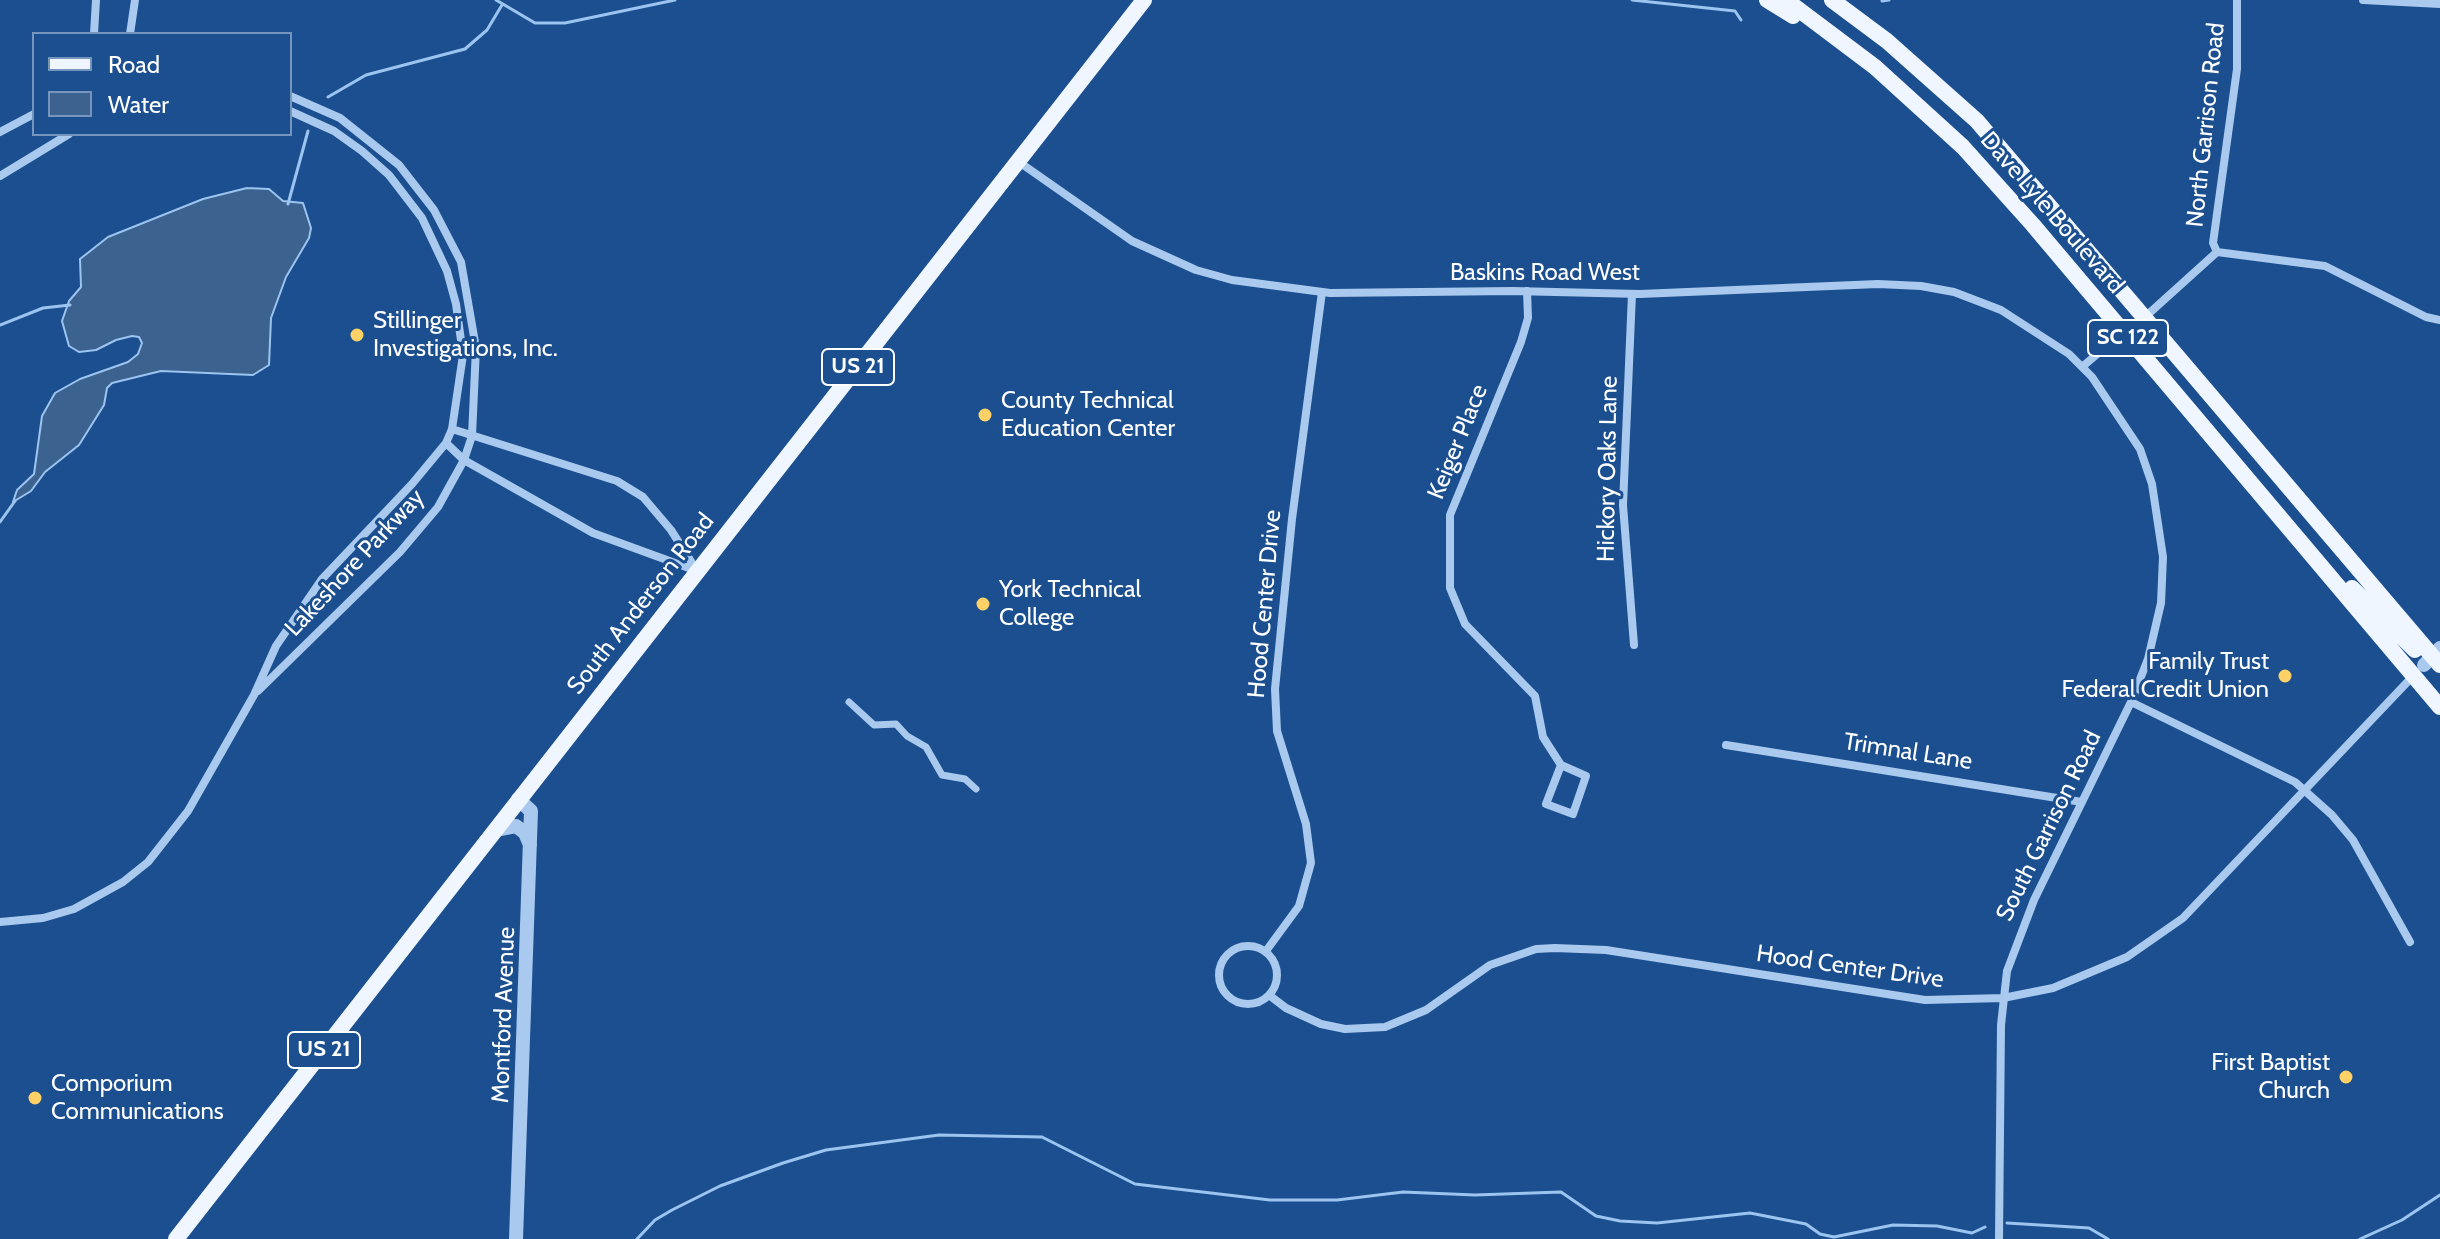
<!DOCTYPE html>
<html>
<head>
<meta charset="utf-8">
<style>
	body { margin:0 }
	#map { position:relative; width:2440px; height:1239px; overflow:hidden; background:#1b4f8f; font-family:Cabin,sans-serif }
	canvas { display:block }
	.legend { position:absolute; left:32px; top:32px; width:260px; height:104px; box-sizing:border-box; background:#1b4f8f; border:2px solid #7695bc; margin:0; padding:10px 14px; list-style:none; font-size:24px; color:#fff }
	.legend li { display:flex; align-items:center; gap:16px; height:40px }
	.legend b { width:40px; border:2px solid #7695bc }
</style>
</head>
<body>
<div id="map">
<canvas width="2440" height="1239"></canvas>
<ul class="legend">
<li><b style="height:10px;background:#f0f6ff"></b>Road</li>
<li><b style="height:22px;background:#3c6290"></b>Water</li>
</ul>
</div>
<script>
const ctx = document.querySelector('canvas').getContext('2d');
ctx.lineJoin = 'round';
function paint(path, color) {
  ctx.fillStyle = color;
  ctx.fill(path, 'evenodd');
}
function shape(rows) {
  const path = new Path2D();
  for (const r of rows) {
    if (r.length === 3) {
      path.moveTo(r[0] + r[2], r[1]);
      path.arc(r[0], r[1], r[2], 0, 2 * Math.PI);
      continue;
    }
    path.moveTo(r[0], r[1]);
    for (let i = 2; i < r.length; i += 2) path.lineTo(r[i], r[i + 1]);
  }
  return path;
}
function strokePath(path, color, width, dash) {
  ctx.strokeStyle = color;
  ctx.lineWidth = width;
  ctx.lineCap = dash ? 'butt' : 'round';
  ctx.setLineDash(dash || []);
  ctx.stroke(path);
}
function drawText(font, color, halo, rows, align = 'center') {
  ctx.font = font + ' Cabin,sans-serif';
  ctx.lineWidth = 6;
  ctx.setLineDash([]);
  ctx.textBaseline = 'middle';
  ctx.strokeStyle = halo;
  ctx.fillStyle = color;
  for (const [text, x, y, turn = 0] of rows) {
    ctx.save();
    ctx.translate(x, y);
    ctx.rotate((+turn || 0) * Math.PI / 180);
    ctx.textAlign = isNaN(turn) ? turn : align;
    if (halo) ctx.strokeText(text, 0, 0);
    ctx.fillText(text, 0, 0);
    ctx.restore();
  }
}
const water = shape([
	[247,188,269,189,283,201,303,203,311,228,309,238,286,277,271,318,269,365,253,375,161,371,112,383,107,388,104,405,79,445,45,472,31,491,13,502,17,490,34,474,42,416,55,393,80,379,128,362,138,354,142,343,139,337,132,336,116,340,96,350,79,352,69,346,62,321,69,301,81,287,80,259,108,237,203,199,247,188]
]);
paint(water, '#3c6290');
strokePath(water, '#9cc4f0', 2);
strokePath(shape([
	[496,0,535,23,565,23,675,0],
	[1632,0,1735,11,1741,20],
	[1882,1,1889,0],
	[328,97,366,75,465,49,487,30,502,5],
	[288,204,308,131],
	[0,325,43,308,70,305],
	[0,522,15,501],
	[2007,1223,2089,1228,2108,1239],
	[637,1239,655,1220,672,1210,720,1186,783,1163,826,1150,939,1135,1042,1137,1135,1184,1270,1200,1337,1200,1403,1192,1475,1195,1561,1192,1596,1216,1620,1221,1657,1223,1750,1213,1806,1224,1820,1234,1834,1237,1893,1225,1937,1226,1972,1233,1985,1227],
	[2360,1239,2402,1220,2440,1195]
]), '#9cc4f0', 3);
strokePath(shape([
	[849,702,874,725,896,724,907,736,926,747,942,775,965,779,976,789]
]), '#a9c9ee', 7);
strokePath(shape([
	[2363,0,2440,4],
	[94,34,96,0],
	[130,34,135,0],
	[0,132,34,114],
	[1019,162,1132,241,1196,270,1232,280,1330,293,1513,291,1640,294,1878,284,1921,286,1954,292,2001,310,2069,354,2092,377,2140,449,2152,484,2163,557,2161,603,2148,659,2131,702,2034,900,2007,971,2001,1025,1999,1239],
	[0,176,69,134],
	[2217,252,2213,243,2237,69,2237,0],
	[2217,252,2325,266,2426,317,2440,320],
	[1527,291,1528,318,1521,342,1450,515,1450,588,1465,624,1535,696,1543,737,1561,765,1546,804,1573,814,1586,776,1561,765],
	[1632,294,1623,505,1634,645],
	[2145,317,2217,252],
	[2082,367,2123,332],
	[452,429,617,481,643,497,671,530,697,571],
	[446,443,464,460,593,533,697,571],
	[258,691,400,552,438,507,464,460,472,436,476,348,461,262,434,210,399,165,340,118,290,96],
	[2131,702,2295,782,2332,815,2353,840,2410,942],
	[1726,745,2082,802],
	[0,922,43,918,74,909,123,882,148,862,188,811,254,695,276,646,322,579,412,484,446,443,452,429,463,355,456,304,447,271,422,218,389,175,362,151,334,131,290,111],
	[1248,975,29],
	[1266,951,1299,906,1311,863,1306,824,1277,731,1275,689,1292,519,1322,292],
	[1269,995,1286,1008,1321,1024,1345,1029,1385,1027,1426,1010,1490,965,1536,949,1555,948,1606,950,1925,1000,2003,998,2053,988,2127,957,2183,918,2415,674]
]), '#a9c9ee', 8);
strokePath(shape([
	[2424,665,2440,648],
	[495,830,516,826,525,833,530,845],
	[516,1239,531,811,518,799]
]), '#a9c9ee', 14);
strokePath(shape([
	[1767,0,1793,16],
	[1786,0,1875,67,1963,147,2033,225,2440,707],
	[1832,0,1887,41,1977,121,2440,665],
	[2352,588,2415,650],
	[176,1239,1144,0]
]), '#f0f6ff', 16);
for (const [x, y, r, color] of [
	[357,335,8,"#ffd166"],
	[985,415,8,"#ffd166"],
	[983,604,8,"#ffd166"],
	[2285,676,8,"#ffd166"],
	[2346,1077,8,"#ffd166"],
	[35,1098,8,"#ffd166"]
]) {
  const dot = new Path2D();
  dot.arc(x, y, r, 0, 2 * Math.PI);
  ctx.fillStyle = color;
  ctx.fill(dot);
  strokePath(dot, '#1b4f8f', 3);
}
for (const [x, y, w] of [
	[2128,338,80],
	[858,367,72],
	[324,1050,72]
]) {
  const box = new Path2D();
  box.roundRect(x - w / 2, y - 18, w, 36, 6);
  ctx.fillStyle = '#1b4f8f';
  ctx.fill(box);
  strokePath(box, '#fff', 2);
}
drawText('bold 22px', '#fff', null, [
	["SC 122",2128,338],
	["US 21",858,367],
	["US 21",324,1050]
]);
drawText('24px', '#fff', '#1b4f8f', [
	["North Garrison Road",2206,125,-84],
	["Dave Lyle Boulevard",2052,213,49],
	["Baskins Road West",1545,273],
	["Keiger Place",1458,442,-68],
	["Hickory Oaks Lane",1608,469,-89],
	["Lakeshore Parkway",355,563,-47],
	["South Anderson Road",641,604,-52],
	["Hood Center Drive",1265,604,-85],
	["Trimnal Lane",1908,752,9],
	["South Garrison Road",2049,826,-64],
	["Hood Center Drive",1850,967,8],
	["Montford Avenue",504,1015,-88]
]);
drawText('24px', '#fff', '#1b4f8f', [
	["Stillinger",373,321],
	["Investigations, Inc.",373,349],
	["County Technical",1001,401],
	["Education Center",1001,429],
	["York Technical",999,590],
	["College",999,618],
	["Family Trust",2269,662,"right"],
	["Federal Credit Union",2269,690,"right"],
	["First Baptist",2330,1063,"right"],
	["Church",2330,1091,"right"],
	["Comporium",51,1084],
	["Communications",51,1112]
], 'left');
</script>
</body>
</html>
